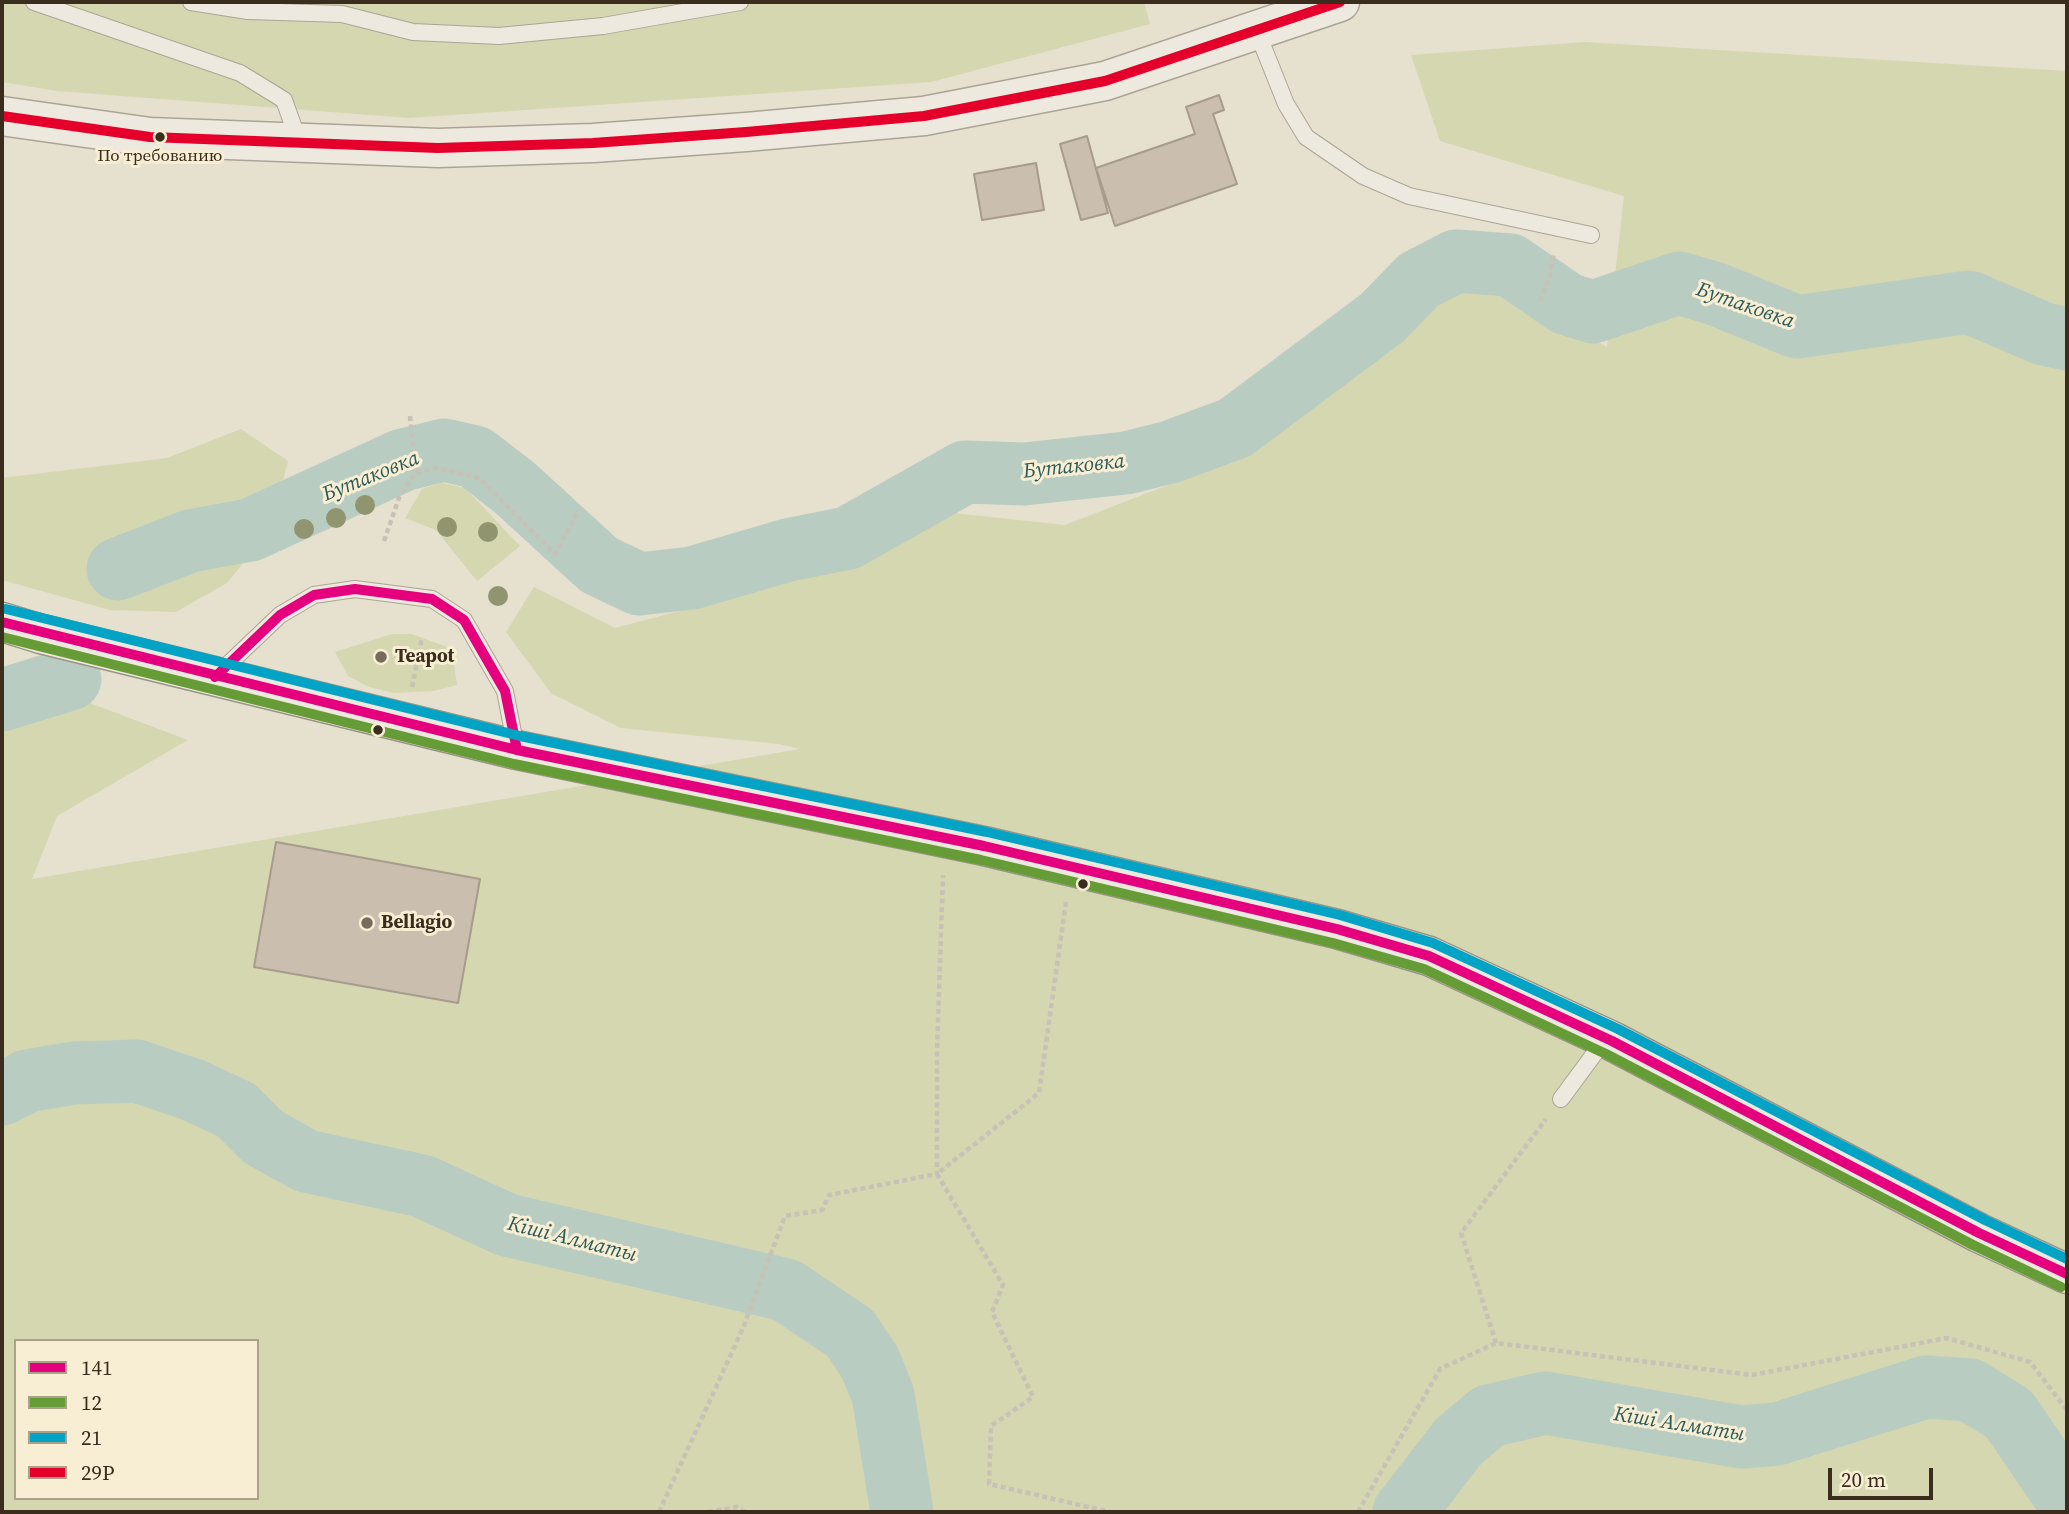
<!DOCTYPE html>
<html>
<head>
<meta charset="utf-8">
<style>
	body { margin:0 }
	#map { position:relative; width:2069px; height:1514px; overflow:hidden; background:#e6e0ce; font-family:"Source Serif 4",serif }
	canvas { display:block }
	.frame { position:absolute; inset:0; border:4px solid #3a2d1e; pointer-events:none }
	.legend { position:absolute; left:14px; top:1339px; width:245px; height:161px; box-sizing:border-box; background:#f7eed3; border:2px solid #aba18b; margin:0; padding:9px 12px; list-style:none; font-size:21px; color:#3a2d1e }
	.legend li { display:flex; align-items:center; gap:14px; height:35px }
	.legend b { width:35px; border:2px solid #aba18b }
	.scale { position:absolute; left:1828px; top:1468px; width:105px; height:32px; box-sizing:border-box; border:4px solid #3a2d1e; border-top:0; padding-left:9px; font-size:21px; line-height:24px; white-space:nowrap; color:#3a2d1e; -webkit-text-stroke:5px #f7eed3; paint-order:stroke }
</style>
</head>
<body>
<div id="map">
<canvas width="2069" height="1514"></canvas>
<div class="frame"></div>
<ul class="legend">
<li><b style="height:9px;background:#e5007d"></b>141</li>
<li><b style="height:9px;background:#669c35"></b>12</li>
<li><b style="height:9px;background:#03a3c5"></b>21</li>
<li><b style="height:9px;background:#e4002b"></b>29P</li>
</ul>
<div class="scale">20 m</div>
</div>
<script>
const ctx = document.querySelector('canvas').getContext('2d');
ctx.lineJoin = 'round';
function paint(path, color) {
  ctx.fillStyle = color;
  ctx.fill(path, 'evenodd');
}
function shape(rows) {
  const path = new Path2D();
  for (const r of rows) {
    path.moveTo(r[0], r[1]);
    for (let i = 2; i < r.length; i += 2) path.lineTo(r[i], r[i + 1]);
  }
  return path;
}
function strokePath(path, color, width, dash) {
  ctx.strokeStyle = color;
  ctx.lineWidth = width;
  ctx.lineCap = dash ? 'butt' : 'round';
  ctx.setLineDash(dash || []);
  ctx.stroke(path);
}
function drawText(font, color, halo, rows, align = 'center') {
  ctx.font = font + ' "Source Serif 4",serif';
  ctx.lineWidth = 6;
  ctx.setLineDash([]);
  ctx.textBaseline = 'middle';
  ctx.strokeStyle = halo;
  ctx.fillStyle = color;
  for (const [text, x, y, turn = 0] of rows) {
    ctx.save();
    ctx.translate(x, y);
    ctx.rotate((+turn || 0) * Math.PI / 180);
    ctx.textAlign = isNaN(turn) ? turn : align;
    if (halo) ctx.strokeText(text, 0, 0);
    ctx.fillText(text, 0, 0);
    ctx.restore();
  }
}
paint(shape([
	[2,2,1144,2,1150,24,931,82,409,118,57,91,2,82],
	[1585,42,2067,71,2067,1512,2,1512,2,670,188,740,57,816,32,879,800,749,779,744,621,728,551,693,506,632,534,587,615,628,801,579,953,513,1065,525,1235,459,1372,338,1468,274,1607,347,1624,196,1440,141,1411,55],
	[16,1341,257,1341,257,1498,16,1498],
	[241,429,288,461,271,529,227,583,176,612,110,610,2,580,2,478,167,458],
	[442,483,465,488,520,546,477,581,436,530,405,518,422,489],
	[392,634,411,634,445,646,453,658,457,685,433,691,394,693,369,687,348,676,335,652]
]), '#d4d7b0');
strokePath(shape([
	[118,569,190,541,250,530,403,460,444,450,475,457,515,488,599,565,639,584,692,578,788,550,848,538,965,472,1024,474,1126,463,1170,452,1235,428,1382,318,1419,280,1456,261,1510,265,1567,304,1593,312,1679,283,1716,294,1797,327,1969,302,2044,334,2067,339],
	[2,700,70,679],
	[2,1094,27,1081,74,1073,137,1071,193,1090,236,1110,263,1137,306,1161,422,1186,507,1225,786,1290,850,1333,870,1363,883,1395,902,1512],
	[1404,1512,1459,1441,1489,1416,1545,1403,1742,1437,1777,1434,1926,1387,1970,1390,2009,1414,2067,1499]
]), '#b9ccc1', 63);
const building = shape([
	[1219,95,1224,110,1213,114,1237,184,1115,226,1096,168,1195,134,1186,107,1219,95],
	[1087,136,1108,213,1081,220,1060,144,1087,136],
	[1036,163,1044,210,982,220,974,174,1036,163],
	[276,842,480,879,458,1003,254,967,276,842]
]);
paint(building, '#cabeae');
strokePath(building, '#a69b8d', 2);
const service = shape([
	[34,2,240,73,284,100,299,142],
	[191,2,248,11,342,14,413,32,499,36,603,26,740,2],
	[1256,29,1286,104,1306,137,1363,176,1409,196,1591,235],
	[218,674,280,615,314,595,355,589,432,599,464,620,505,691,516,748],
	[1561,1099,1606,1038]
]);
const tertiary = shape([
	[2,116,150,137,438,148,593,143,746,132,924,116,1105,81,1340,2]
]);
const secondary = shape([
	[2,622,41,634,517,750,984,846,1337,929,1429,956,1612,1041,1979,1233,2067,1274]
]);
strokePath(service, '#aba496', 18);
strokePath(tertiary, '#aba496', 41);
strokePath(secondary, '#9b9486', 41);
strokePath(shape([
	[1540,301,1549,279,1554,253],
	[410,416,416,473],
	[384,541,400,495,416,473,437,468,479,478,555,554,579,510],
	[412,687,422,637],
	[1066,902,1039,1093,937,1174,1003,1285,992,1312,1033,1397,991,1426,989,1484,1110,1512],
	[1496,1343,1461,1233,1546,1119],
	[659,1512,743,1328,785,1216,822,1210,829,1195,937,1174,937,1051,943,875],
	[708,1512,737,1507,745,1512],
	[1358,1512,1440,1369,1496,1343,1752,1375,1947,1338,2030,1362,2067,1410]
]), '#c7c1b6', 4.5, [5, 3.5]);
strokePath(service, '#eee9df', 16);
strokePath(tertiary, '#eee9df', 38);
strokePath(secondary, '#eee9df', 38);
strokePath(shape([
	[2,622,517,750,984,846,1337,929,1429,956,1612,1041,1979,1233,2067,1274],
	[215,677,280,615,314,595,355,589,432,599,464,620,505,691,517,750]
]), '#e5007d', 10);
strokePath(shape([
	[2,637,514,764,981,860,1333,943,1424,969,1606,1054,1973,1245,2061,1287]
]), '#669c35', 10);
strokePath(shape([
	[6,609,520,736,987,832,1340,915,1433,943,1618,1029,1985,1220,2067,1259]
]), '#03a3c5', 10);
strokePath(shape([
	[2,116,150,137,438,148,593,143,746,132,924,116,1105,81,1340,2]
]), '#e4002b', 10);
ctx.fillStyle = '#909570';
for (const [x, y] of [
	[365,505],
	[336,518],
	[447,527],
	[304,529],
	[488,532],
	[498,596]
]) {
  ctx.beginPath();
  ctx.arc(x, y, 10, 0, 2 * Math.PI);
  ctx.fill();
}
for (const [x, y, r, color] of [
	[160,137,6,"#3a2d1e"],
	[381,657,7,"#766c5c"],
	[378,730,6,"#3a2d1e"],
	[1083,884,6,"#3a2d1e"],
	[367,923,7,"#766c5c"]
]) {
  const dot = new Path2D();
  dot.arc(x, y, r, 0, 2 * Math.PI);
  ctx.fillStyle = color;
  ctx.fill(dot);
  strokePath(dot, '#f7eed3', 2.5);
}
drawText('17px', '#3a2d1e', '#f7eed3', [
	["По требованию",160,157]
]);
drawText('bold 19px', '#3a2d1e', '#f7eed3', [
	["Teapot",395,657],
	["Bellagio",381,923]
], 'left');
drawText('italic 21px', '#2d5b5a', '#f7eed3', [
	["Бутаковка",1745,306,19],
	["Бутаковка",1074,467,-6],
	["Бутаковка",371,477,-22],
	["Кіші Алматы",572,1240,14],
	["Кіші Алматы",1679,1425,9]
]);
</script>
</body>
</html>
